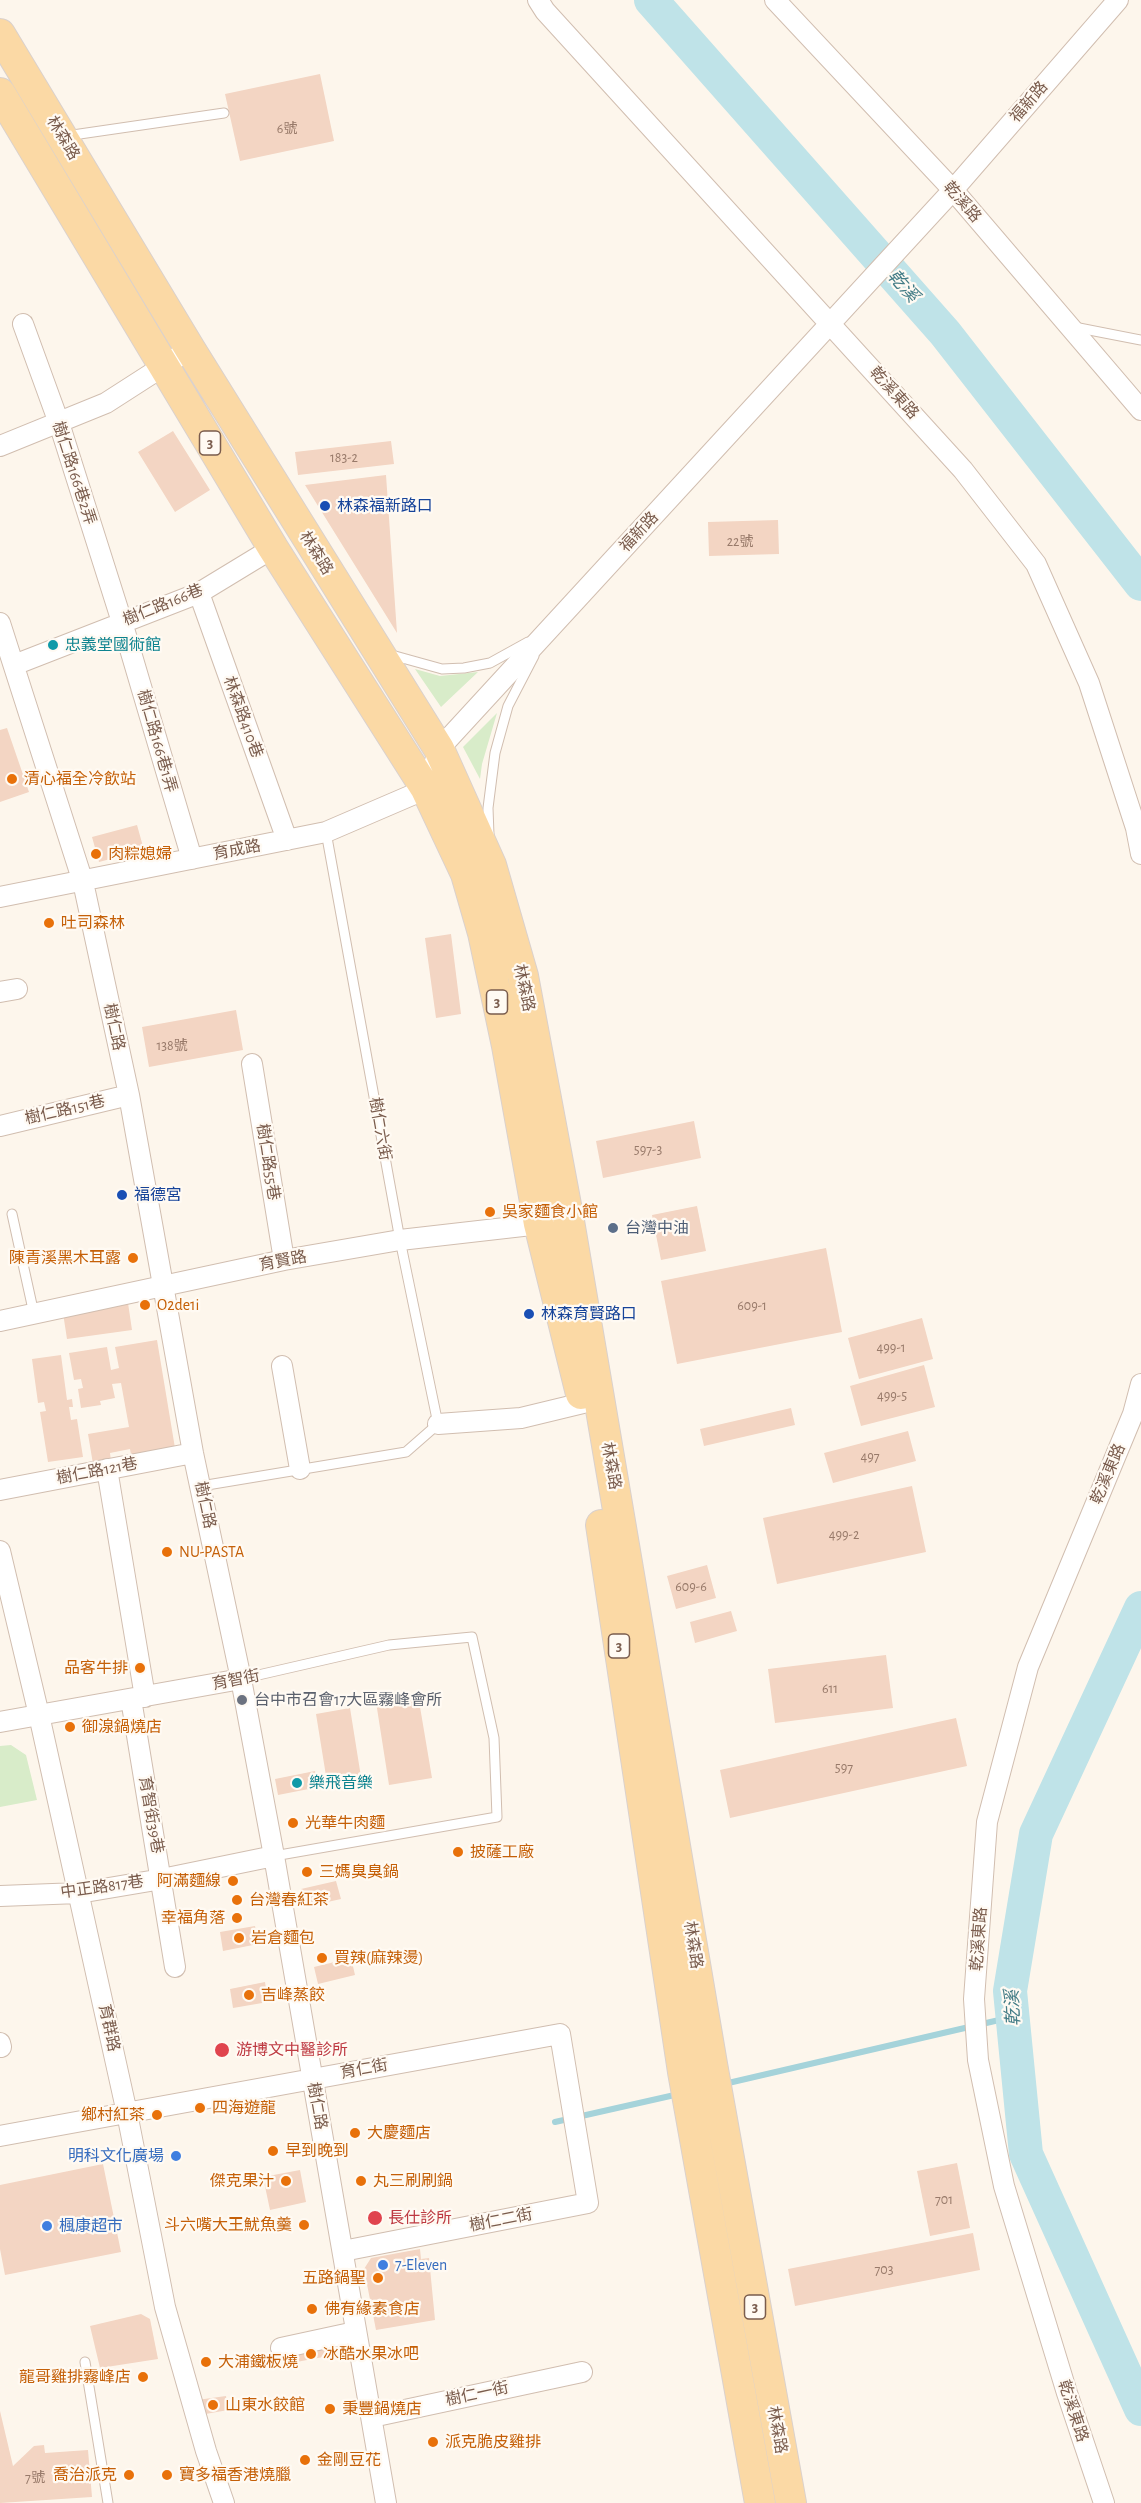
<!DOCTYPE html>
<html>
<head>
<meta charset="utf-8">
<style>
	body { margin:0 }
	canvas { display:block; background:#fdf6ec }
</style>
</head>
<body>
<canvas width="1141" height="2503"></canvas>
<script>
const ctx = document.querySelector('canvas').getContext('2d');
ctx.lineJoin = 'round';
function paint(path, color) {
  ctx.fillStyle = color;
  ctx.fill(path, 'evenodd');
}
function shape(rows) {
  const path = new Path2D();
  for (const r of rows) {
    path.moveTo(r[0], r[1]);
    for (let i = 2; i < r.length; i += 2) path.lineTo(r[i], r[i + 1]);
  }
  return path;
}
function strokePath(path, color, width, dash) {
  ctx.strokeStyle = color;
  ctx.lineWidth = width;
  ctx.lineCap = dash ? 'butt' : 'round';
  ctx.setLineDash(dash || []);
  ctx.stroke(path);
}
function drawText(font, color, halo, rows, align = 'center') {
  ctx.font = font + ' "Alegreya Sans","Noto Sans TC",sans-serif';
  ctx.lineWidth = 4.5;
  ctx.setLineDash([]);
  ctx.textBaseline = 'middle';
  ctx.strokeStyle = halo;
  ctx.fillStyle = color;
  for (const [text, x, y, turn = 0] of rows) {
    ctx.save();
    ctx.translate(x, y);
    ctx.rotate((+turn || 0) * Math.PI / 180);
    ctx.textAlign = isNaN(turn) ? turn : align;
    if (halo) ctx.strokeText(text, 0, 0);
    ctx.fillText(text, 0, 0);
    ctx.restore();
  }
}
paint(shape([
	[415,669,440,676,478,672,441,707],
	[497,713,482,764,480,779,463,747],
	[11,1745,26,1755,37,1800,0,1807,0,1746]
]), '#d8ecc9');
strokePath(shape([
	[724,2084,1012,2017],
	[555,2122,679,2094]
]), '#a5d3da', 6);
strokePath(shape([
	[651,0,945,333,1141,584],
	[1141,1608,1036,1834,1010,1991,1026,2154,1141,2409]
]), '#bfe3e8', 34);
paint(shape([
	[320,74,334,141,240,161,225,94],
	[173,431,210,490,175,512,138,452],
	[391,441,394,464,298,475,295,452],
	[386,475,397,633,305,485],
	[778,520,779,554,709,556,708,522],
	[7,728,29,792,0,802,0,730],
	[137,825,144,850,99,862,92,837],
	[451,934,461,1014,436,1018,425,938],
	[236,1010,243,1050,149,1067,142,1027],
	[694,1121,701,1158,603,1178,596,1141],
	[697,1206,706,1251,661,1260,652,1215],
	[826,1248,842,1332,677,1364,661,1281],
	[128,1303,132,1330,67,1339,63,1313],
	[922,1318,933,1359,859,1379,848,1338],
	[157,1340,175,1448,131,1455,130,1449,110,1453,111,1461,93,1464,88,1434,129,1427,121,1383,112,1384,115,1398,100,1401,101,1405,81,1408,78,1389,83,1388,81,1379,74,1380,69,1353,107,1347,111,1370,119,1368,115,1347],
	[61,1355,67,1400,72,1399,73,1407,69,1407,71,1420,77,1419,83,1457,48,1462,40,1412,46,1411,44,1402,38,1403,32,1359],
	[924,1365,935,1407,861,1426,850,1386],
	[791,1408,795,1425,704,1446,700,1429],
	[908,1431,916,1461,833,1483,824,1453],
	[912,1486,926,1552,777,1584,763,1518],
	[707,1565,716,1598,676,1609,667,1576],
	[731,1611,737,1631,695,1643,690,1622],
	[886,1655,893,1708,775,1723,768,1669],
	[418,1695,432,1778,389,1785,376,1702],
	[350,1708,361,1777,327,1782,316,1714],
	[956,1718,967,1766,730,1818,720,1770],
	[315,1771,319,1787,278,1795,275,1779],
	[336,1881,341,1899,305,1907,301,1889],
	[255,1926,258,1944,223,1951,220,1932],
	[351,1958,355,1975,318,1984,314,1967],
	[265,1982,268,2002,233,2008,230,1989],
	[957,2163,970,2228,930,2236,917,2171],
	[103,2164,121,2252,5,2275,0,2249,0,2185],
	[300,2170,306,2202,270,2210,263,2177],
	[973,2233,980,2270,795,2306,788,2269],
	[420,2249,421,2259,429,2258,435,2320,376,2330,364,2269,371,2258],
	[141,2314,150,2319,158,2359,100,2368,90,2326],
	[332,2345,334,2355,291,2363,289,2353],
	[226,2396,228,2410,200,2415,197,2400],
	[0,2411,13,2466,34,2446,44,2445,45,2453,88,2450,92,2497,0,2503]
]), '#f3d5c3');
const service = shape([
	[66,136,224,113],
	[1074,327,1141,340],
	[388,654,442,669,464,668,490,663,528,642],
	[489,835,488,808,495,753,508,706,534,656],
	[12,1214,34,1314],
	[201,1486,406,1452,438,1424,400,1240,326,832],
	[241,1679,389,1645,472,1637,494,1738,497,1817,274,1856],
	[85,2362,108,2503]
]);
const minor = shape([
	[538,0,545,11,963,470,1036,564,1089,683,1136,828,1141,854],
	[775,0,953,190,1141,410],
	[23,324,59,423,122,622,192,859],
	[0,446,106,403,190,349],
	[199,593,287,840],
	[0,623,83,882,129,1095,193,1453,241,1679,274,1856,386,2503],
	[14,665,199,593,273,548],
	[0,897,326,832,426,789,439,749,953,190,1118,0],
	[0,992,17,989],
	[252,1064,284,1260],
	[0,1126,129,1095],
	[0,1321,284,1260,400,1240,549,1223],
	[282,1366,300,1469],
	[438,1424,521,1418,583,1403],
	[107,1469,145,1697],
	[0,1490,193,1453],
	[0,1551,39,1715,127,2113,165,2307,206,2451,224,2503],
	[131,1699,175,1967],
	[0,1722,241,1679],
	[0,1896,79,1893,162,1879,274,1856],
	[0,2043,1,2047],
	[0,2136,560,2034,588,2203,343,2251],
	[281,2348,355,2332],
	[372,2417,582,2372],
	[1104,2503,1067,2393,1004,2186,978,2060,974,1999,987,1822,1028,1667,1133,1414,1141,1384]
]);
const primary = shape([
	[0,34,190,349,439,749,491,865,523,976,569,1221,712,2064,791,2503],
	[0,93,273,548,426,789,466,874,483,933,507,1046,539,1224,581,1394],
	[601,1525,683,2072,760,2503]
]);
strokePath(service, '#d1beb0', 11);
strokePath(minor, '#d1beb0', 22);
strokePath(primary, '#dad1cd', 32);
strokePath(service, '#fff', 9);
strokePath(minor, '#fff', 20);
strokePath(primary, '#fbd9a5', 30);
for (const [x, y, r, color] of [
	[325,506,6,"#1a4fb4"],
	[53,645,6,"#0f9aa8"],
	[12,779,6,"#e8710a"],
	[96,854,6,"#e8710a"],
	[49,923,6,"#e8710a"],
	[122,1195,6,"#1a4fb4"],
	[490,1212,6,"#e8710a"],
	[613,1228,6,"#5c6f8a"],
	[133,1258,6,"#e8710a"],
	[145,1305,6,"#e8710a"],
	[529,1314,6,"#1a4fb4"],
	[167,1552,6,"#e8710a"],
	[140,1668,6,"#e8710a"],
	[242,1700,6,"#6b7280"],
	[70,1727,6,"#e8710a"],
	[297,1783,6,"#0f9aa8"],
	[293,1823,6,"#e8710a"],
	[458,1852,6,"#e8710a"],
	[307,1872,6,"#e8710a"],
	[233,1881,6,"#e8710a"],
	[237,1900,6,"#e8710a"],
	[237,1918,6,"#e8710a"],
	[239,1938,6,"#e8710a"],
	[322,1958,6,"#e8710a"],
	[249,1995,6,"#e8710a"],
	[222,2050,8,"#e0444e"],
	[200,2108,6,"#e8710a"],
	[157,2115,6,"#e8710a"],
	[355,2133,6,"#e8710a"],
	[273,2151,6,"#e8710a"],
	[176,2156,6,"#3f7fe0"],
	[286,2181,6,"#e8710a"],
	[361,2181,6,"#e8710a"],
	[375,2218,8,"#e0444e"],
	[304,2225,6,"#e8710a"],
	[47,2226,6,"#3f7fe0"],
	[383,2265,6,"#3f7fe0"],
	[378,2278,6,"#e8710a"],
	[312,2309,6,"#e8710a"],
	[311,2354,6,"#e8710a"],
	[206,2362,6,"#e8710a"],
	[143,2377,6,"#e8710a"],
	[213,2405,6,"#e8710a"],
	[330,2409,6,"#e8710a"],
	[433,2442,6,"#e8710a"],
	[305,2460,6,"#e8710a"],
	[129,2475,6,"#e8710a"],
	[167,2475,6,"#e8710a"]
]) {
  const dot = new Path2D();
  dot.arc(x, y, r, 0, 2 * Math.PI);
  ctx.fillStyle = color;
  ctx.fill(dot);
  strokePath(dot, '#fffaf3', 2);
}
drawText('14px', '#987a6a', null, [
	["6號",287,129],
	["183-2",344,458],
	["22號",740,542],
	["138號",172,1046],
	["597-3",648,1150],
	["609-1",752,1306],
	["499-1",891,1348],
	["499-5",892,1396],
	["497",870,1457],
	["499-2",844,1535],
	["609-6",691,1587],
	["611",830,1689],
	["597",844,1768],
	["701",944,2200],
	["703",884,2270],
	["7號",35,2478]
]);
for (const [x, y, w] of [
	[210,443,21],
	[497,1002,21],
	[619,1646,21],
	[755,2307,21]
]) {
  const box = new Path2D();
  box.roundRect(x - w / 2, y - 12, w, 24, 4.5);
  ctx.fillStyle = '#fffaf3';
  ctx.fill(box);
  strokePath(box, '#7a5c4d', 1.5);
}
drawText('bold 15px', '#7a5c4d', null, [
	["3",210,443],
	["3",497,1002],
	["3",619,1646],
	["3",755,2307]
]);
drawText('16px', '#7a5c4d', '#fffaf3', [
	["福新路",1029,102,-49],
	["林森路",63,138,59],
	["乾溪路",962,202,49],
	["乾溪東路",894,393,48],
	["樹仁路166巷2弄",74,473,72],
	["福新路",639,532,-47],
	["林森路",316,553,58],
	["樹仁路166巷",163,605,-22],
	["林森路410巷",243,717,70],
	["樹仁路166巷1弄",157,741,74],
	["育成路",237,850,-11],
	["林森路",524,988,78],
	["樹仁路",114,1027,78],
	["樹仁路151巷",65,1110,-13],
	["樹仁六街",380,1129,80],
	["樹仁路55巷",268,1162,81],
	["育賢路",283,1261,-11],
	["林森路",611,1466,80],
	["樹仁路121巷",97,1471,-11],
	["乾溪東路",1108,1474,-67],
	["樹仁路",205,1505,78],
	["育智街",236,1680,-11],
	["育智街39巷",151,1815,80],
	["中正路817巷",102,1887,-8],
	["乾溪東路",979,1939,-86],
	["林森路",693,1945,81],
	["育群路",109,2028,78],
	["育仁街",364,2069,-10],
	["樹仁路",317,2106,80],
	["樹仁二街",501,2220,-11],
	["樹仁一街",477,2394,-12],
	["乾溪東路",1073,2411,72],
	["林森路",777,2430,80]
]);
drawText('16px', '#164399', '#fffaf3', [
	["林森福新路口",337,506],
	["福德宮",134,1195],
	["林森育賢路口",541,1314]
], 'left');
drawText('16px', '#0d838f', '#fffaf3', [
	["忠義堂國術館",65,645],
	["樂飛音樂",309,1783]
], 'left');
drawText('16px', '#c56008', '#fffaf3', [
	["清心福全冷飲站",24,779],
	["肉粽媳婦",108,854],
	["吐司森林",61,923],
	["吳家麵食小館",502,1212],
	["陳青溪黑木耳露",121,1258,"right"],
	["O2de1i",157,1305],
	["NU-PASTA",179,1552],
	["品客牛排",128,1668,"right"],
	["御湶鍋燒店",82,1727],
	["光華牛肉麵",305,1823],
	["披薩工廠",470,1852],
	["三媽臭臭鍋",319,1872],
	["阿滿麵線",221,1881,"right"],
	["台灣春紅茶",249,1900],
	["幸福角落",225,1918,"right"],
	["岩倉麵包",251,1938],
	["買辣(麻辣燙)",334,1958],
	["吉峰蒸餃",261,1995],
	["四海遊龍",212,2108],
	["鄉村紅茶",145,2115,"right"],
	["大慶麵店",367,2133],
	["早到晚到",285,2151],
	["傑克果汁",274,2181,"right"],
	["丸三刷刷鍋",373,2181],
	["斗六嘴大王魷魚羹",292,2225,"right"],
	["五路鍋聖",366,2278,"right"],
	["佛有緣素食店",324,2309],
	["冰酷水果冰吧",323,2354],
	["大浦鐵板燒",218,2362],
	["龍哥雞排霧峰店",131,2377,"right"],
	["山東水餃館",225,2405],
	["秉豐鍋燒店",342,2409],
	["派克脆皮雞排",445,2442],
	["金剛豆花",317,2460],
	["喬治派克",117,2475,"right"],
	["寶多福香港燒臘",179,2475]
], 'left');
drawText('16px', '#4e5e75', '#fffaf3', [
	["台灣中油",625,1228]
], 'left');
drawText('16px', '#5b616d', '#fffaf3', [
	["台中市召會17大區霧峰會所",254,1700]
], 'left');
drawText('16px', '#be3a42', '#fffaf3', [
	["游博文中醫診所",236,2050],
	["長仕診所",388,2218]
], 'left');
drawText('16px', '#366cbe', '#fffaf3', [
	["明科文化廣場",164,2156,"right"],
	["楓康超市",59,2226],
	["7-Eleven",395,2265]
], 'left');
drawText('italic 18px', '#437c86', '#fffaf3', [
	["乾溪",903,286,49],
	["乾溪",1013,2008,-93]
]);
</script>
</body>
</html>
